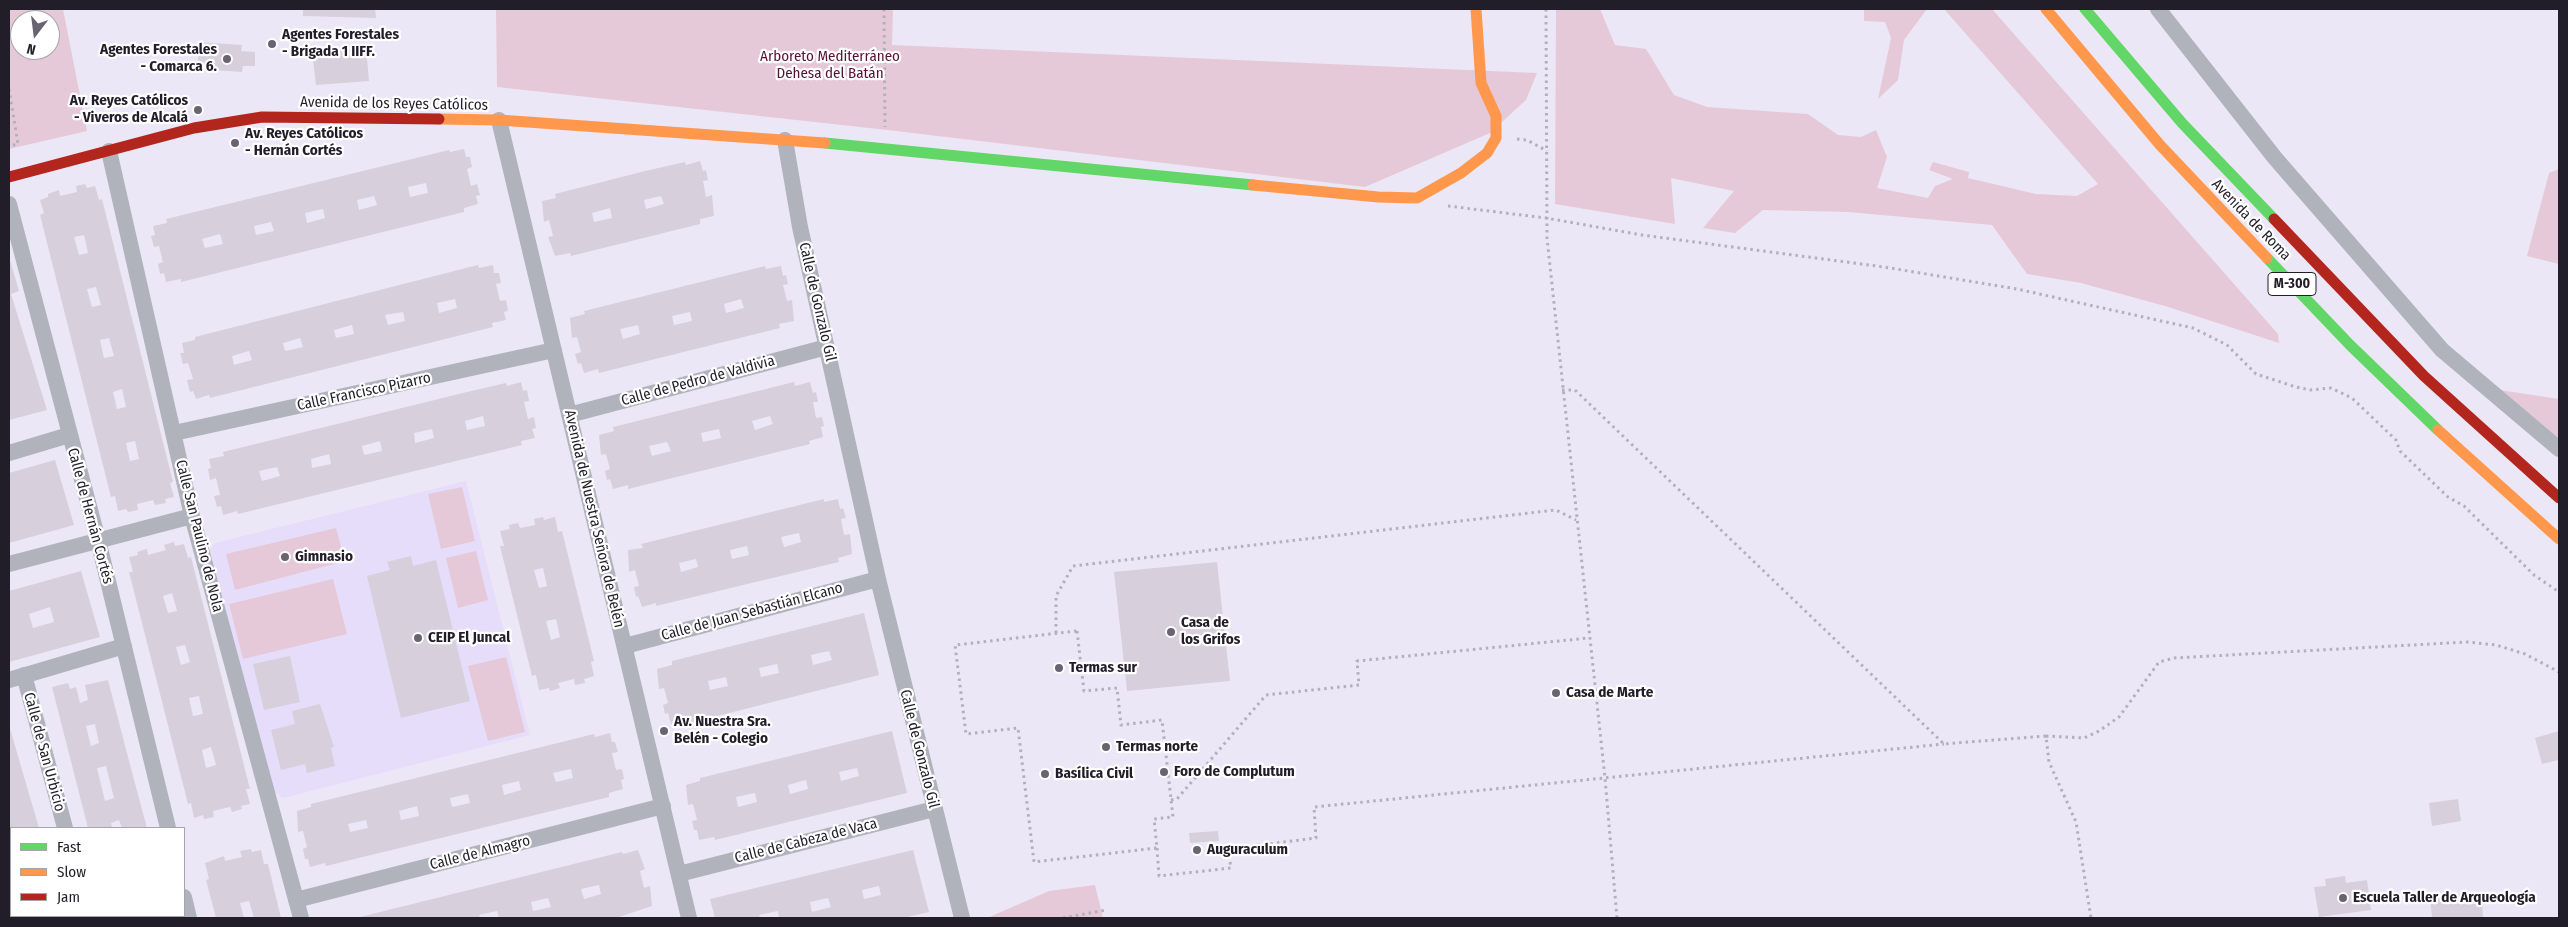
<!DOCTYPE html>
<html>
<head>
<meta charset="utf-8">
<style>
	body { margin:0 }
	#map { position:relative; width:2568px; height:927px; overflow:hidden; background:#ece7f6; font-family:"Fira Sans Condensed",sans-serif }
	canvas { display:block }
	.frame { position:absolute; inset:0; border:10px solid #211d29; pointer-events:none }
	.legend { position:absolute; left:10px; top:827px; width:175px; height:90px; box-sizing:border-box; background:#fff; border:1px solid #a6a5a9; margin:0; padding:6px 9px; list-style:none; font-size:15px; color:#211d29 }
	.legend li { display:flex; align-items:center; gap:10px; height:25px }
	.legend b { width:25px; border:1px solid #a6a5a9 }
	.north { position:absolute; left:10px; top:10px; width:50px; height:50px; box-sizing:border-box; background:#fff; border:1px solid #a6a5a9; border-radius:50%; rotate:195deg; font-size:14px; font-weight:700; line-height:20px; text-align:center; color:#211d29 }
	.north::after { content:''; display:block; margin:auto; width:18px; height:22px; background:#686471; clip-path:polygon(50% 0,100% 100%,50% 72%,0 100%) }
</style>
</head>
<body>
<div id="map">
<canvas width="2568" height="927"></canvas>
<div class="frame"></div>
<ul class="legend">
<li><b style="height:6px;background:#63d668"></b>Fast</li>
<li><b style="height:6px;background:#ff974d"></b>Slow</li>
<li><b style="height:6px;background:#b3261e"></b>Jam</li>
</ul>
<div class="north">N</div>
</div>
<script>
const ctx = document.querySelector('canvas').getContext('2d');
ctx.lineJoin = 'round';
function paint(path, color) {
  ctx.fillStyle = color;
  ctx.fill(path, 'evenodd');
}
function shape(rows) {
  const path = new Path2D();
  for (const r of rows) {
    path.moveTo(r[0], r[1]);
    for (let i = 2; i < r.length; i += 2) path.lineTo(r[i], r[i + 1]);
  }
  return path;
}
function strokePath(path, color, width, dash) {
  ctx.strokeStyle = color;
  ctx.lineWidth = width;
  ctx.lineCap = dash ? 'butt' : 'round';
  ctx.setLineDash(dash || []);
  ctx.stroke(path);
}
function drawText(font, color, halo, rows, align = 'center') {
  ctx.font = font + ' "Fira Sans Condensed",sans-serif';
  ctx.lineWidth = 4.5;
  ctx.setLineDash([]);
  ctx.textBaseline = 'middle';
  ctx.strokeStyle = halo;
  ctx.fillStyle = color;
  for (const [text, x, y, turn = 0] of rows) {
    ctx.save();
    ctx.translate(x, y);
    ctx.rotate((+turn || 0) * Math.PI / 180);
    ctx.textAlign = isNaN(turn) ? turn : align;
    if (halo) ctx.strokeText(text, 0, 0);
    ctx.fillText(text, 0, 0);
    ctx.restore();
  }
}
paint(shape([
	[466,481,530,735,283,798,268,787,210,550,215,543]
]), '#e6ddfa');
paint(shape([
	[9,9,63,9,87,131,9,149],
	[20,20,50,20,50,50,20,50],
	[496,9,893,9,892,45,1537,73,1526,100,1490,133,1365,187,896,131,497,87],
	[1556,9,1600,9,1615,45,1646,49,1674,95,1707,107,1808,114,1838,135,1861,137,1876,130,1887,157,1877,188,1928,198,1935,186,1953,179,1929,170,1933,162,1969,172,1968,178,2036,194,2077,196,2098,184,1944,9,1992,9,2278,334,2279,343,2165,306,2081,283,2027,274,1992,225,1848,212,1763,210,1735,233,1703,228,1734,191,1671,178,1675,224,1555,204],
	[1864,9,1927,9,1904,40,1898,80,1878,99,1891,38,1885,22,1864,21],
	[2559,169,2559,264,2527,256,2549,173],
	[2500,390,2559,399,2559,439],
	[462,487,475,541,441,549,428,494],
	[336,528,345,561,235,590,226,554],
	[476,551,488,600,458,608,446,558],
	[333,579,347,634,243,659,229,604],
	[506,657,525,732,488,741,468,666],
	[1095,885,1103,918,987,918,1049,891]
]), '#e6c9d8');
paint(shape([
	[303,9,375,9,376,18,303,16],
	[198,42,242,45,241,51,255,52,255,66,243,66,242,72,198,69],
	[366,47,369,81,316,85,312,51],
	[464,149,466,157,470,157,472,167,467,169,471,186,477,184,480,195,476,196,478,204,464,208,464,212,181,282,181,279,166,282,164,273,160,274,158,264,163,262,159,246,154,247,151,236,155,235,153,226,167,223,166,219,449,150,450,152],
	[426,183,428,193,410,197,408,187],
	[374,196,377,205,359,210,357,200],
	[323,209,325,218,307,223,305,213],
	[271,222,274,231,256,235,254,226],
	[220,234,223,244,205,248,202,239],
	[700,161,703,171,706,170,708,180,703,181,706,197,712,195,714,216,700,219,700,224,571,256,570,253,555,256,548,237,553,236,549,220,544,222,542,201,556,198,555,194,645,171,685,162,686,165],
	[661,196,664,204,646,209,644,200],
	[610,208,612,218,594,222,592,213],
	[85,184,87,188,95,186,99,200,102,199,173,482,170,483,174,497,165,499,166,503,155,505,153,500,137,504,138,510,128,512,126,509,118,511,115,496,111,497,40,215,44,213,40,200,48,197,48,194,59,190,60,196,77,192,76,186],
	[84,235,88,253,79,255,74,237],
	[96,287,101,305,92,307,87,289],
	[109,338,114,356,104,358,100,340],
	[122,389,126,407,117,409,113,392],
	[135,441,139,459,130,461,126,443],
	[9,257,19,291,11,294,47,410,9,420],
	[478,265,479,268,493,265,494,273,499,273,501,283,496,284,500,301,506,300,508,311,504,312,506,320,492,323,493,327,210,398,209,395,196,399,193,391,190,392,187,380,193,379,188,363,183,364,180,353,184,353,182,343,195,340,195,337],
	[455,299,457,308,439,313,437,303],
	[403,312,405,321,388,325,385,315],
	[352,325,354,334,336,338,334,330],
	[300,338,303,347,285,351,283,343],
	[249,351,252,360,234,365,232,356],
	[765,266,766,269,781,266,783,276,786,275,788,284,783,285,787,301,792,300,794,321,779,324,780,328,599,373,598,369,584,373,581,363,578,364,575,354,581,352,577,337,572,338,570,318,585,314,584,311],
	[741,299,744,308,726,313,724,304],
	[690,312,692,321,674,325,672,316],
	[638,325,640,334,623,339,620,329],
	[521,382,523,391,527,390,529,401,524,402,528,419,534,417,536,428,532,429,535,438,521,441,522,445,238,514,237,511,223,515,221,506,217,507,214,496,220,495,216,478,210,480,208,469,211,468,209,459,224,456,223,452,467,392,506,383,507,386],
	[483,416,485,426,467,430,465,421],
	[432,429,434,438,415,443,414,433],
	[380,441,382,451,364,455,362,446],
	[329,454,331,464,312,468,311,459],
	[277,467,280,476,262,481,259,471],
	[794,382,795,386,810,382,813,393,816,392,818,402,813,402,816,418,822,417,824,426,821,427,823,437,809,441,810,444,628,489,628,485,613,489,610,479,607,480,605,471,610,469,606,454,601,455,599,435,614,431,613,427],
	[770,416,773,424,755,430,752,421],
	[719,429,721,438,703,442,701,433],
	[667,442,671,451,652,456,649,446],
	[55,460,74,525,9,543,9,473],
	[824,499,824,502,838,499,840,509,843,508,846,518,841,519,844,535,850,534,852,554,838,558,839,562,656,606,656,603,642,607,638,596,636,597,634,587,639,586,635,570,629,572,628,550,643,548,641,544],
	[799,533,801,542,784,547,781,537],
	[747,546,749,555,732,559,730,550],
	[696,559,698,567,681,572,679,563],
	[543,517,544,520,555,517,558,532,562,531,594,661,591,662,594,676,584,679,585,683,575,685,574,679,558,683,560,688,550,691,549,688,539,690,536,675,532,676,500,546,504,546,500,531,510,529,509,525,518,523,520,528,535,525,534,519],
	[543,568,547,586,539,588,534,570],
	[556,619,560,637,551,640,546,621],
	[174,542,175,546,184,544,188,558,191,557,250,789,246,789,250,804,241,806,242,809,232,812,230,807,213,811,214,817,204,819,203,815,194,818,191,803,188,804,129,572,133,572,129,557,138,555,137,552,147,549,148,555,166,550,164,545],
	[172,593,177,611,168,613,163,596],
	[185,645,190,662,181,665,176,647],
	[199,696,203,714,193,716,189,698],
	[211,747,216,765,206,768,202,750],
	[411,556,413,566,436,560,470,701,401,718,367,576,390,570,387,562],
	[1217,562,1230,681,1127,691,1114,572],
	[81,571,100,637,9,662,9,591],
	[50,607,54,622,33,628,29,614],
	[864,613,879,675,686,724,686,720,671,724,668,713,665,714,663,705,668,703,664,688,659,689,657,669,672,665,672,661],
	[829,651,832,660,813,665,811,655],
	[777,664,779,673,761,677,759,668],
	[726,677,728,686,710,690,708,681],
	[290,656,300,702,264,710,253,664],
	[108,680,133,776,147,828,122,828,119,820,111,823,112,828,88,828,52,687,68,683,70,689,76,687,80,703,88,700,85,685],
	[95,724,99,743,91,746,86,726],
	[106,766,114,798,105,801,97,768],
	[320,704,334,747,331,748,335,766,307,773,305,764,281,770,271,730,295,724,292,711],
	[9,725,39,828,11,828,11,916,64,916,65,918,9,918],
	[892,731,907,793,715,840,714,837,699,840,697,830,694,830,692,821,697,820,693,804,688,805,686,785,700,781,700,778],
	[857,768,859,776,841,781,839,772],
	[806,780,808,789,790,794,788,785],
	[755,793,757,802,738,807,736,797],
	[2559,731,2559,760,2542,764,2535,738],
	[610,733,612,742,615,742,618,752,612,753,616,770,622,769,624,779,621,780,623,789,609,793,609,797,326,866,325,863,310,867,308,859,305,859,303,849,307,847,303,831,298,832,297,811,311,807,311,804,594,734,595,737],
	[571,769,573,778,556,782,553,773],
	[519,781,521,790,504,795,502,785],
	[468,794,470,803,452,807,450,798],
	[417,806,419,816,401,820,399,811],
	[366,820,368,828,350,832,348,824],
	[2458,799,2461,821,2432,826,2429,803],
	[1218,831,1219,841,1190,843,1189,833],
	[251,849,252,852,261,850,264,864,268,864,281,918,254,918,249,901,240,903,244,918,216,918,206,880,209,879,205,863,224,856,225,861,242,857,240,851],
	[638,850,645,869,640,871,644,888,650,886,652,906,616,918,499,918,497,911,479,915,480,918,356,918,622,852,623,854],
	[599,885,601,894,584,899,581,889],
	[548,898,551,907,533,911,531,902],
	[913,850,929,912,903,918,779,918,778,911,759,915,760,918,715,918,710,899],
	[879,886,881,895,864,899,862,890],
	[828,898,831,907,812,912,810,902],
	[2345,876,2346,883,2367,880,2371,910,2319,917,2314,887,2326,886,2325,879],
	[2482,893,2483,918,2432,918,2430,896],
	[111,916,169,916,170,918,112,918]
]), '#d7cfdb');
strokePath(shape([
	[884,9,885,127],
	[1546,9,1547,238,1605,778,1617,918],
	[9,89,18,144,9,146],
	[1517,139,1527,140,1547,151],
	[1448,206,1546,218,1642,235,1884,267,2017,289,2193,328,2227,345,2256,374,2296,387,2310,390,2331,388,2352,398,2396,440,2400,451,2448,497,2464,506,2534,575,2559,592],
	[1562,390,1575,390,1944,744,2046,736,2049,762,2076,822,2091,918],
	[1077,631,1084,691,1117,688,1121,725,1162,720,1173,817,1154,819,1157,848,1034,862,1018,728,966,734,955,645,1077,631],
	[1056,633,1056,596,1073,566,1556,510,1576,520],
	[2046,736,2084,738,2099,731,2119,717,2159,662,2174,658,2467,642,2496,645,2525,654,2559,672],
	[1171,800,1177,799,1266,695,1359,685,1357,661,1589,638],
	[1157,848,1159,876,1231,868,1228,849,1316,838,1314,807,1944,744],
	[1063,918,1106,910]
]), '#b0b1ba', 3, [2.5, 4]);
strokePath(shape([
	[2158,9,2275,158,2442,350,2559,449],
	[499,120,689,918],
	[785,140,800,227,878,579,962,918],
	[109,151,192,516,301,918],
	[9,204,98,540,168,828],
	[569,415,827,347],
	[174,433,554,350],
	[9,453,69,435],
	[9,564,192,516],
	[625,646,878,579],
	[24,675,65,828],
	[9,680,124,646],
	[679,874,934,809],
	[184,897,189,918],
	[296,900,663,806],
	[89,916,89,918]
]), '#b1b3bc', 16);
strokePath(shape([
	[2085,9,2182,123,2274,219],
	[825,143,1253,185],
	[2267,258,2350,345,2438,430]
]), '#63d668', 11);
strokePath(shape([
	[2046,9,2160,145,2267,258],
	[439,119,499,120,825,143],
	[1253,185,1378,197,1417,198,1461,173,1487,153,1496,138,1496,116,1481,83,1476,9],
	[2438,430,2559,539]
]), '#ff974d', 11);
strokePath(shape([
	[9,177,194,128,262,117,439,119],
	[2274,219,2424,376,2559,498]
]), '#b3261e', 11);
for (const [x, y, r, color] of [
	[272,44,5,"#686471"],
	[227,59,5,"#686471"],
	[198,110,5,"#686471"],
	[235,143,5,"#686471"],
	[285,557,5,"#686471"],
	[1171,632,5,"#686471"],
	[418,638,5,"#686471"],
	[1059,668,5,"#686471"],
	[1556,693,5,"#686471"],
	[664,731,5,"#686471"],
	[1106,747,5,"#686471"],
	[1164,772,5,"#686471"],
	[1045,774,5,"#686471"],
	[1197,850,5,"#686471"],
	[2343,898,5,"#686471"]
]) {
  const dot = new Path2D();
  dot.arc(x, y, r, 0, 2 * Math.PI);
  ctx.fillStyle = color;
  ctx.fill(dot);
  strokePath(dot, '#fff', 2);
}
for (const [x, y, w] of [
	[2292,284,48]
]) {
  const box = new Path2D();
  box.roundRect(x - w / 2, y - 11.5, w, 23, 4);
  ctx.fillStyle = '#fff';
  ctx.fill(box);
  strokePath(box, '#211d29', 1);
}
drawText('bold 14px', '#211d29', null, [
	["M-300",2292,284]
]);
drawText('bold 15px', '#211d29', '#fff', [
	["Agentes Forestales",282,35],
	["- Brigada 1 IIFF.",282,52],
	["Agentes Forestales",217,50,"right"],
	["- Comarca 6.",217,67,"right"],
	["Av. Reyes Católicos",188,101,"right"],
	["- Viveros de Alcalá",188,118,"right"],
	["Av. Reyes Católicos",245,134],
	["- Hernán Cortés",245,151],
	["Gimnasio",295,557],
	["Casa de",1181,623],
	["los Grifos",1181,640],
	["CEIP El Juncal",428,638],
	["Termas sur",1069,668],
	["Casa de Marte",1566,693],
	["Av. Nuestra Sra.",674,722],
	["Belén - Colegio",674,739],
	["Termas norte",1116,747],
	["Foro de Complutum",1174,772],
	["Basílica Civil",1055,774],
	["Auguraculum",1207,850],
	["Escuela Taller de Arqueología",2353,898]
], 'left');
drawText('15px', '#5a1231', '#fff', [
	["Arboreto Mediterráneo",830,57],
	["Dehesa del Batán",830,74]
]);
drawText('15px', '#211d29', '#fff', [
	["Avenida de los Reyes Católicos",394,104,1],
	["Avenida de Roma",2251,220,46],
	["Calle de Gonzalo Gil",817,302,77],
	["Calle de Pedro de Valdivia",698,381,-15],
	["Calle Francisco Pizarro",364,392,-12],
	["Calle de Hernán Cortés",90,516,75],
	["Avenida de Nuestra Señora de Belén",594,519,77],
	["Calle San Paulino de Nola",199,536,76],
	["Calle de Juan Sebastián Elcano",752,612,-15],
	["Calle de Gonzalo Gil",919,749,76],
	["Calle de San Urbicio",44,752,75],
	["Calle de Cabeza de Vaca",806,841,-14],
	["Calle de Almagro",480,853,-14]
]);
</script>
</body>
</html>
